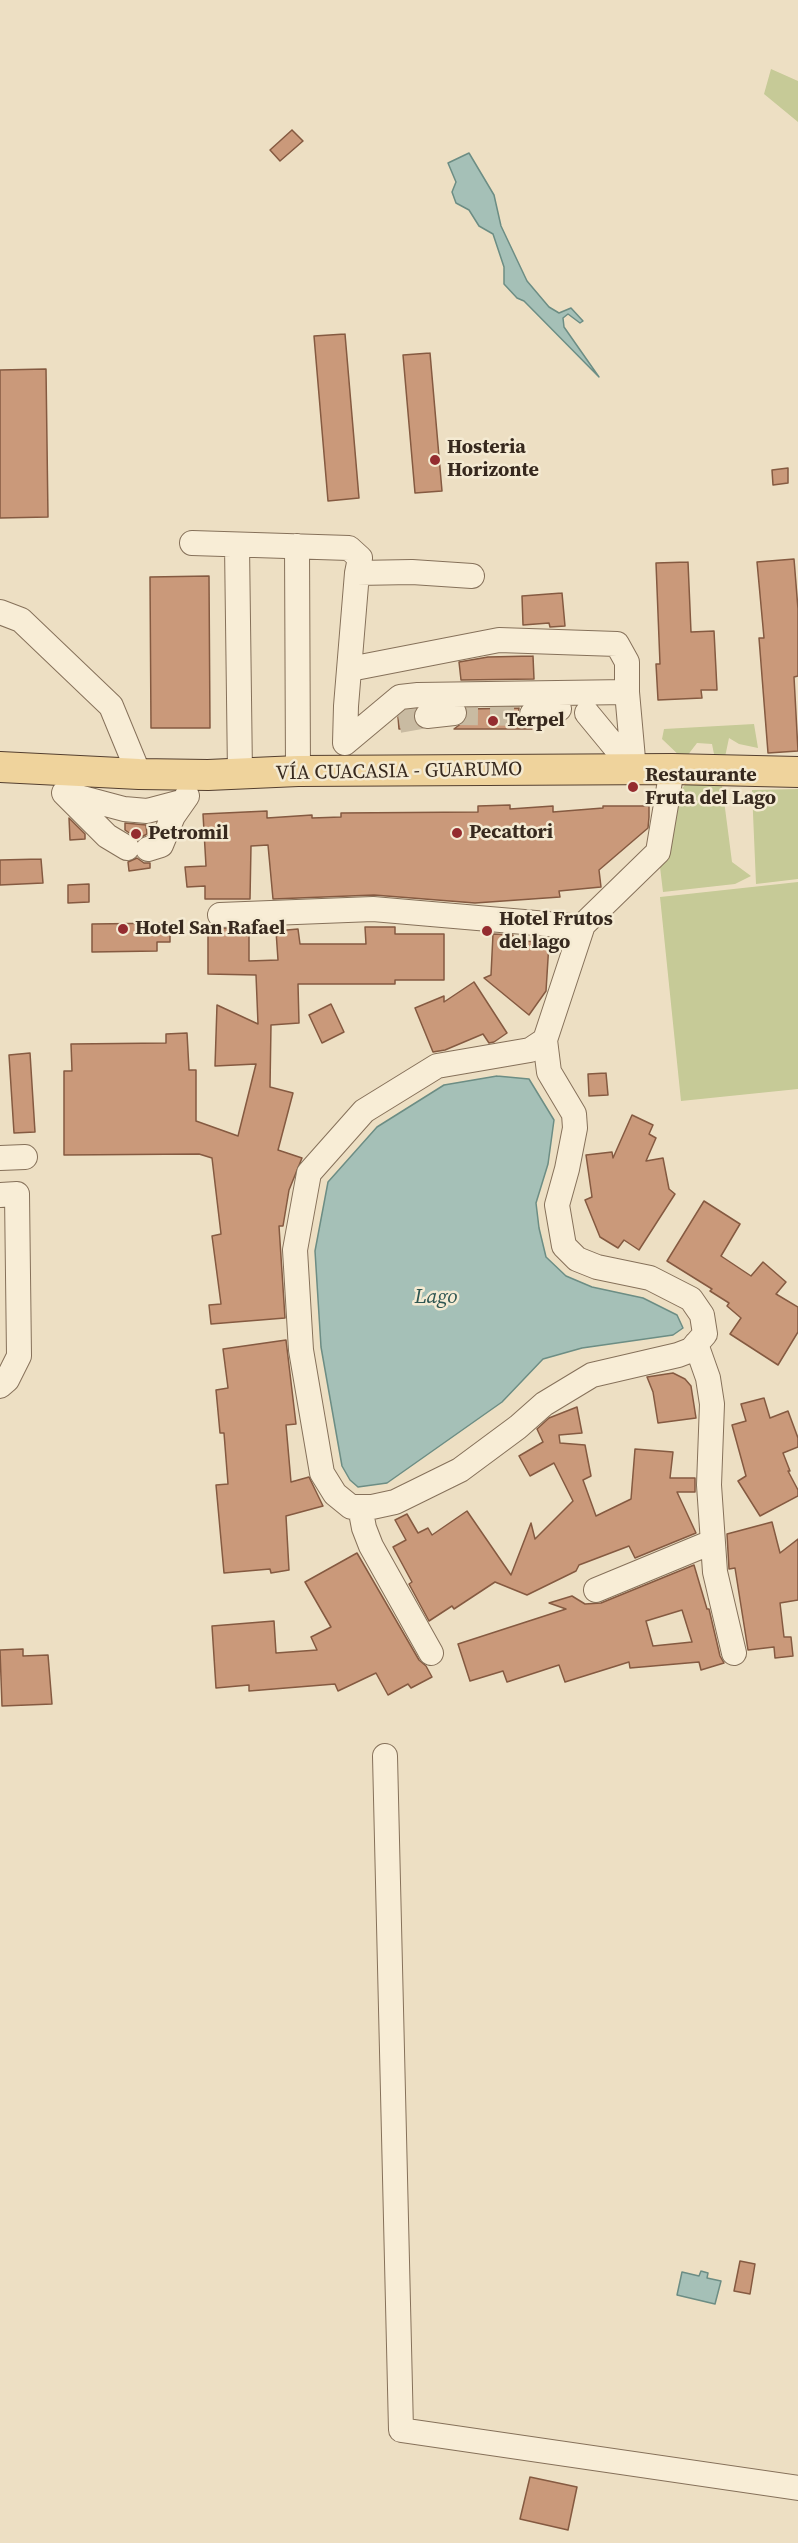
<!DOCTYPE html>
<html>
<head>
<meta charset="utf-8">
<style>
	body { margin:0 }
	canvas { display:block; background:#eddfc3 }
</style>
</head>
<body>
<canvas width="798" height="2543"></canvas>
<script>
const ctx = document.querySelector('canvas').getContext('2d');
ctx.lineJoin = 'round';
function paint(path, color) {
  ctx.fillStyle = color;
  ctx.fill(path, 'evenodd');
}
function shape(rows) {
  const path = new Path2D();
  for (const r of rows) {
    path.moveTo(r[0], r[1]);
    for (let i = 2; i < r.length; i += 2) path.lineTo(r[i], r[i + 1]);
  }
  return path;
}
function strokePath(path, color, width, dash) {
  ctx.strokeStyle = color;
  ctx.lineWidth = width;
  ctx.lineCap = dash ? 'butt' : 'round';
  ctx.setLineDash(dash || []);
  ctx.stroke(path);
}
function drawText(font, color, halo, rows, align = 'center') {
  ctx.font = font + ' "Source Serif 4",serif';
  ctx.lineWidth = 5;
  ctx.setLineDash([]);
  ctx.textBaseline = 'middle';
  ctx.strokeStyle = halo;
  ctx.fillStyle = color;
  for (const [text, x, y, turn = 0] of rows) {
    ctx.save();
    ctx.translate(x, y);
    ctx.rotate((+turn || 0) * Math.PI / 180);
    ctx.textAlign = isNaN(turn) ? turn : align;
    if (halo) ctx.strokeText(text, 0, 0);
    ctx.fillText(text, 0, 0);
    ctx.restore();
  }
}
paint(shape([
	[771,69,798,81,798,122,764,94],
	[754,724,758,748,739,744,729,738,725,757,715,759,712,744,697,743,684,760,662,739,664,729],
	[704,781,722,785,732,862,751,876,735,884,663,892,654,817,688,782],
	[798,789,798,879,756,884,752,790],
	[798,882,798,1089,681,1101,660,897]
]), '#c6ca97');
const water = shape([
	[469,153,494,195,501,226,527,281,549,307,559,313,571,308,583,321,580,323,568,314,563,318,564,327,599,377,524,301,517,298,504,284,504,267,493,234,479,226,469,210,456,203,452,192,456,182,448,163,469,153],
	[497,1076,529,1079,554,1120,548,1164,536,1203,539,1228,546,1257,566,1276,592,1287,643,1298,677,1315,683,1328,673,1335,582,1348,543,1359,502,1402,387,1483,358,1487,350,1480,342,1466,321,1347,315,1251,328,1182,377,1127,444,1085,497,1076],
	[701,2271,708,2273,707,2278,721,2281,715,2304,677,2295,682,2272,699,2276,701,2271]
]);
paint(water, '#a5c0b7');
strokePath(water, '#6c8d84', 1.5);
const building = shape([
	[292,130,303,141,280,161,270,150,292,130],
	[345,334,359,498,328,501,314,336,345,334],
	[430,353,442,491,415,493,403,355,430,353],
	[46,369,48,517,0,518,0,370,46,369],
	[788,468,788,483,773,485,772,470,788,468],
	[794,559,798,609,798,676,794,677,798,751,768,753,759,638,764,638,757,562,794,559],
	[688,562,691,632,714,631,717,690,701,690,702,698,658,700,656,664,660,664,656,563,688,562],
	[209,576,210,728,151,728,150,577,209,576],
	[562,593,565,626,550,627,549,623,523,625,522,596,562,593],
	[533,656,534,679,461,680,459,662,488,657,533,656],
	[519,708,518,716,521,723,532,729,454,729,467,719,467,709,519,708],
	[414,710,413,718,420,728,399,729,398,717,406,711,414,710],
	[510,805,510,809,553,806,553,812,603,808,603,806,649,806,649,817,648,828,599,870,601,887,559,891,560,897,475,903,374,895,273,899,268,845,251,846,250,899,205,899,205,886,187,887,185,867,206,866,203,814,267,811,267,818,312,815,312,818,341,817,341,813,478,812,478,806,510,805],
	[69,818,85,834,85,839,70,840,69,818],
	[125,823,146,825,147,834,138,839,125,830,125,823],
	[137,858,144,863,150,863,150,868,129,871,128,862,137,858],
	[41,859,43,883,0,885,0,860,41,859],
	[89,884,89,902,68,903,68,885,89,884],
	[170,923,170,942,157,942,157,951,92,952,92,924,170,923],
	[365,927,395,927,395,934,444,934,444,980,395,980,395,984,298,984,299,1023,271,1025,270,1087,293,1093,278,1150,302,1158,289,1190,283,1226,279,1226,285,1318,211,1324,209,1305,221,1304,212,1236,221,1234,212,1158,199,1154,64,1155,64,1071,72,1071,71,1044,166,1043,166,1034,187,1033,189,1070,196,1070,196,1121,238,1136,256,1064,215,1066,217,1005,258,1024,256,975,208,974,208,928,249,929,249,961,278,960,276,931,298,929,300,944,366,944,365,927],
	[493,934,513,935,513,940,549,943,546,991,529,1015,484,978,491,975,493,934],
	[474,982,507,1033,494,1042,489,1043,483,1034,445,1050,433,1052,415,1008,444,996,444,1002,474,982],
	[331,1004,344,1032,322,1043,309,1015,331,1004],
	[30,1053,35,1132,14,1133,9,1055,30,1053],
	[606,1073,608,1095,589,1096,588,1074,606,1073],
	[632,1115,653,1125,649,1134,656,1138,646,1161,663,1158,669,1189,675,1194,639,1250,624,1240,618,1248,600,1237,585,1200,592,1197,586,1155,612,1152,613,1158,632,1115],
	[704,1201,740,1224,721,1256,751,1276,763,1262,786,1282,776,1294,798,1307,798,1332,778,1365,730,1334,741,1318,727,1306,729,1303,710,1291,712,1289,667,1261,704,1201],
	[286,1340,296,1424,286,1425,291,1482,309,1477,323,1506,286,1516,289,1570,271,1573,270,1569,224,1573,216,1485,228,1484,224,1433,220,1433,216,1390,228,1388,223,1349,286,1340],
	[673,1373,685,1379,691,1386,696,1418,658,1423,653,1392,647,1377,673,1373],
	[764,1398,770,1418,788,1411,798,1438,798,1447,783,1453,790,1471,788,1471,798,1490,798,1496,760,1516,738,1481,746,1476,732,1425,746,1421,741,1404,764,1398],
	[577,1407,582,1433,559,1435,560,1443,585,1445,591,1476,583,1480,596,1516,631,1499,635,1449,673,1452,670,1478,695,1478,695,1492,677,1492,696,1533,635,1558,629,1546,579,1565,576,1571,527,1595,495,1582,454,1609,452,1606,429,1621,409,1584,412,1582,393,1547,406,1540,395,1520,407,1514,418,1533,428,1528,432,1535,467,1511,511,1575,531,1523,535,1539,573,1501,554,1463,530,1476,519,1456,543,1442,537,1429,549,1418,577,1407],
	[772,1522,780,1553,798,1539,798,1600,780,1603,784,1637,791,1637,793,1656,775,1658,774,1647,748,1650,735,1568,729,1569,727,1534,772,1522],
	[357,1553,419,1660,426,1666,432,1677,411,1688,408,1684,388,1695,376,1673,338,1691,335,1684,249,1691,249,1685,216,1688,212,1626,274,1621,276,1653,317,1650,311,1637,331,1627,305,1582,357,1553],
	[694,1565,707,1609,709,1609,720,1656,724,1663,701,1670,699,1662,630,1668,629,1662,565,1682,559,1665,507,1682,503,1671,470,1681,458,1644,566,1609,549,1603,572,1596,585,1604,601,1603,694,1565],
	[682,1610,692,1642,653,1646,646,1621,682,1610],
	[23,1649,23,1656,48,1655,52,1704,2,1706,0,1650,23,1649],
	[740,2261,755,2264,750,2294,734,2291,740,2261],
	[530,2477,577,2487,568,2530,520,2519,530,2477]
]);
paint(building, '#ca997a');
strokePath(building, '#855a41', 1.5);
strokePath(shape([
	[454,713,532,714],
	[399,721,427,716]
]), '#c9bba2', 24, [24, 12]);
const minor = shape([
	[192,543,349,548,360,558,357,573],
	[237,545,240,774],
	[297,546,298,771],
	[0,612,21,620,111,706,139,774],
	[350,669,499,640,617,644,627,662,627,692,634,770,587,713],
	[532,714,559,709],
	[427,716,454,713],
	[345,743,400,697,418,695,627,692],
	[345,743,346,706,357,573,412,572,472,576],
	[64,793,124,809,147,811,181,802],
	[65,794,107,836,127,848],
	[148,849,161,845,173,816,187,796],
	[220,915,373,909,582,927],
	[545,1040,530,1050,437,1066,364,1111,309,1173,295,1250,301,1350,322,1473,335,1494,351,1507,372,1507,395,1502,460,1470,518,1427,544,1404,592,1375,678,1355,691,1350,705,1334,702,1315,691,1299,650,1278,597,1267,577,1259,564,1246,557,1205,567,1169,575,1128,574,1114,549,1072,545,1040,583,925,658,852,672,769],
	[0,1158,25,1157],
	[0,1195,17,1194,19,1356,7,1380,0,1386],
	[696,1344,708,1378,712,1404,709,1485,715,1572,734,1653],
	[360,1507,364,1528,371,1546,431,1653],
	[596,1590,712,1542],
	[385,1756,401,2430,798,2488]
]);
const major = shape([
	[0,767,139,774,208,775,298,771,672,769,798,772]
]);
strokePath(minor, '#86715a', 26);
strokePath(major, '#543f2f', 32);
strokePath(minor, '#f8edd6', 24);
strokePath(major, '#efd39c', 30);
for (const [x, y, r, color] of [
	[435,460,6,"#942c2f"],
	[493,721,6,"#942c2f"],
	[633,787,6,"#942c2f"],
	[457,833,6,"#942c2f"],
	[136,834,6,"#942c2f"],
	[123,929,6,"#942c2f"],
	[487,931,6,"#942c2f"]
]) {
  const dot = new Path2D();
  dot.arc(x, y, r, 0, 2 * Math.PI);
  ctx.fillStyle = color;
  ctx.fill(dot);
  strokePath(dot, '#f4ead2', 2);
}
drawText('bold 20px', '#37291e', '#f4ead2', [
	["Hosteria",447,448],
	["Horizonte",447,471],
	["Terpel",505,721],
	["Restaurante",645,776],
	["Fruta del Lago",645,799],
	["Pecattori",469,833],
	["Petromil",148,834],
	["Hotel Frutos",499,920],
	["del lago",499,943],
	["Hotel San Rafael",135,929]
], 'left');
drawText('20px', '#37291e', '#f4ead2', [
	["VÍA CUACASIA - GUARUMO",399,772,-1]
]);
drawText('italic 21px', '#2e5652', '#f4ead2', [
	["Lago",436,1298]
]);
</script>
</body>
</html>
